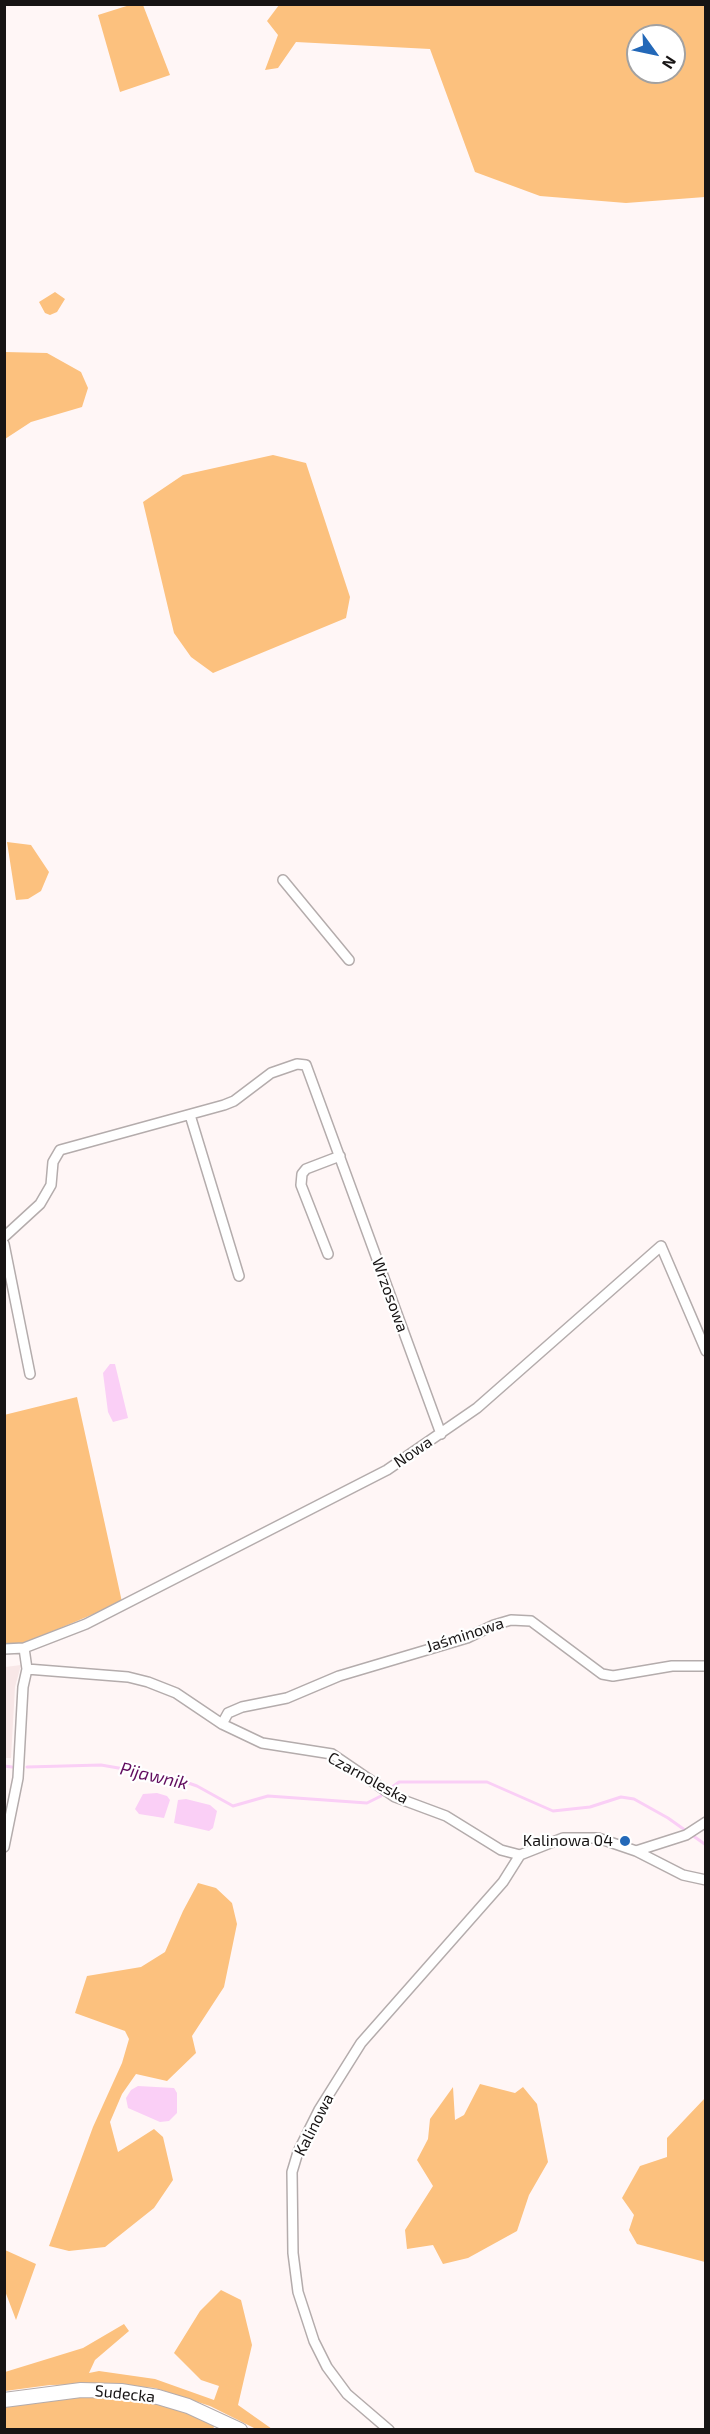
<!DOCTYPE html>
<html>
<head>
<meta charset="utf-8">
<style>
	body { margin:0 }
	#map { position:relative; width:710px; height:2434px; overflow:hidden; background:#fff6f6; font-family:"Exo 2",sans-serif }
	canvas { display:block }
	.frame { position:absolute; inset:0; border:6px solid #171414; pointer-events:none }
	.north { position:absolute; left:626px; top:24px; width:60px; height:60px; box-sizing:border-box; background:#fff; border:2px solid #a2a1a1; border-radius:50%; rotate:123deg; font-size:16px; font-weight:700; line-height:24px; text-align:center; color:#171414 }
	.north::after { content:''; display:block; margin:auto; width:21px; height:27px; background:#2368b8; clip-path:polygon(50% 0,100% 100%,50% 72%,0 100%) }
</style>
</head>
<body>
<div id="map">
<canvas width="710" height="2434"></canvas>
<div class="frame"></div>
<div class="north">N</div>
</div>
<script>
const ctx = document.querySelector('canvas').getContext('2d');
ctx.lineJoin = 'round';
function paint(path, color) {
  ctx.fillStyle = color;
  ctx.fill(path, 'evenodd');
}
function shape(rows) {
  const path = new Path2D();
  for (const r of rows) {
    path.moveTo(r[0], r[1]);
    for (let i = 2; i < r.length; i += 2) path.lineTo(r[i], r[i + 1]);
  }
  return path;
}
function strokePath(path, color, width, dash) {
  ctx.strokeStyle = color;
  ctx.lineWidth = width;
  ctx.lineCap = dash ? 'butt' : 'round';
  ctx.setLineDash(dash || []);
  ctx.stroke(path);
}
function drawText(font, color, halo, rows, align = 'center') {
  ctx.font = font + ' "Exo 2",sans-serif';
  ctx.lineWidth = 4.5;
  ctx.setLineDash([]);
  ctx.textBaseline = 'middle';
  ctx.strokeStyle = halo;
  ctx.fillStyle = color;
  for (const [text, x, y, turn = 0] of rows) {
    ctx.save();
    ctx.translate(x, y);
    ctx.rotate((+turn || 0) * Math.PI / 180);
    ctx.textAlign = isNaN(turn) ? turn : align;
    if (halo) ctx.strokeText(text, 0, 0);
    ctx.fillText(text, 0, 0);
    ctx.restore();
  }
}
paint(shape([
	[21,1665,15,1687,11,1758,5,1758,5,1667]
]), '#f8e7e7');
paint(shape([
	[133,4,143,5,170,75,120,92,98,15],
	[279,5,705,5,705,197,626,203,540,196,475,172,430,49,296,42,278,68,265,70,278,35,267,21],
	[638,36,674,36,674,72,638,72],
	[55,292,65,299,57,312,50,315,45,313,39,302],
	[5,352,47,353,81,372,88,388,82,407,31,422,5,439],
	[273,455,306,463,350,597,346,618,213,673,191,657,174,633,143,502,183,475],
	[7,842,31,845,49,872,41,891,28,899,16,900],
	[77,1397,122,1602,25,1643,5,1645,4,1415],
	[198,1883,216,1888,232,1903,237,1924,224,1987,192,2036,196,2053,167,2081,136,2074,122,2094,110,2122,118,2152,154,2129,163,2137,173,2180,154,2208,105,2247,69,2251,49,2246,93,2127,122,2063,129,2039,125,2031,75,2013,87,1976,141,1967,165,1952,183,1911],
	[480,2084,515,2093,523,2087,537,2104,548,2162,529,2195,517,2231,468,2258,443,2264,433,2245,407,2249,405,2230,433,2186,417,2160,428,2139,430,2119,453,2087,455,2120,464,2115],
	[705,2098,705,2262,637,2244,629,2230,634,2215,622,2198,640,2166,667,2157,667,2138],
	[5,2250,36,2264,16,2320,5,2291],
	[221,2290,241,2300,252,2345,238,2405,272,2429,256,2429,210,2406,155,2388,107,2384,50,2385,5,2391,5,2372,83,2348,124,2324,129,2331,95,2360,89,2373,99,2371,155,2379,214,2400,219,2386,201,2380,174,2353,200,2311],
	[111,2393,187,2405,215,2423,213,2430,5,2430,5,2407,77,2395]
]), '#fcc17e');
paint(shape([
	[110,1364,115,1364,128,1418,113,1422,108,1412,103,1373],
	[157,1793,167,1796,170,1800,164,1818,139,1814,135,1809,143,1794],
	[186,1799,210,1805,217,1811,213,1828,209,1831,174,1823,178,1800],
	[138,2086,174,2088,177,2093,177,2113,169,2121,160,2122,128,2108,126,2098,131,2090]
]), '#facff6');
strokePath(shape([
	[4,1766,12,1767],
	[27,1767,101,1765,171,1777,197,1786,233,1806,268,1796,367,1803,381,1796],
	[391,1788,399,1782,487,1782,553,1811,590,1807,621,1797,634,1799,668,1818,706,1845]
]), '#facff6', 3);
const minor = shape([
	[283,880,349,960],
	[190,1115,239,1276],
	[4,1237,40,1204,51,1185,53,1162,60,1150,224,1105,234,1101,271,1073,297,1064,306,1065,441,1434],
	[4,1244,30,1374],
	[328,1254,301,1185,302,1174,306,1169,340,1156],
	[4,1649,24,1648,86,1624,387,1470,477,1408,661,1246,706,1351],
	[27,1669,128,1677,148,1682,176,1693,222,1724,262,1743,332,1754,395,1797,446,1816,501,1850,520,1855,563,1838,598,1838,636,1851,683,1875,706,1880],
	[222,1724,228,1713,242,1707,287,1698,339,1676,467,1638,494,1625,511,1620,531,1621,602,1674,613,1676,672,1666,706,1666],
	[4,1847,18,1778,23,1687,27,1669,24,1648],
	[636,1851,686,1835,706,1822],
	[389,2430,347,2394,327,2367,314,2341,298,2292,293,2253,292,2172,298,2152,319,2110,361,2043,503,1882,520,1855]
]);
const secondary = shape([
	[4,2400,81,2390,121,2391,158,2397,188,2406,240,2430]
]);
strokePath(minor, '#b4acac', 12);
strokePath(secondary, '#b4acac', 16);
strokePath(minor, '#fff', 9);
strokePath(secondary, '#fff', 14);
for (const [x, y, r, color] of [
	[625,1841,6,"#2368b8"]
]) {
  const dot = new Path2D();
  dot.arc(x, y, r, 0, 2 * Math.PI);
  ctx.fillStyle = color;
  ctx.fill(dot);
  strokePath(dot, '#fff', 2);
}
drawText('16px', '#171414', '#fff', [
	["Wrzosowa",390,1295,70],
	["Nowa",413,1452,-34],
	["Jaśminowa",465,1635,-18],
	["Czarnoleska",368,1778,29],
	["Kalinowa",314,2125,-63],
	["Sudecka",125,2394,6]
]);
drawText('16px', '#171414', '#fff', [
	["Kalinowa 04",613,1841]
], 'right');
drawText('italic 18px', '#610d5f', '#fff', [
	["Pijawnik",154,1776,13]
]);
</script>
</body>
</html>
